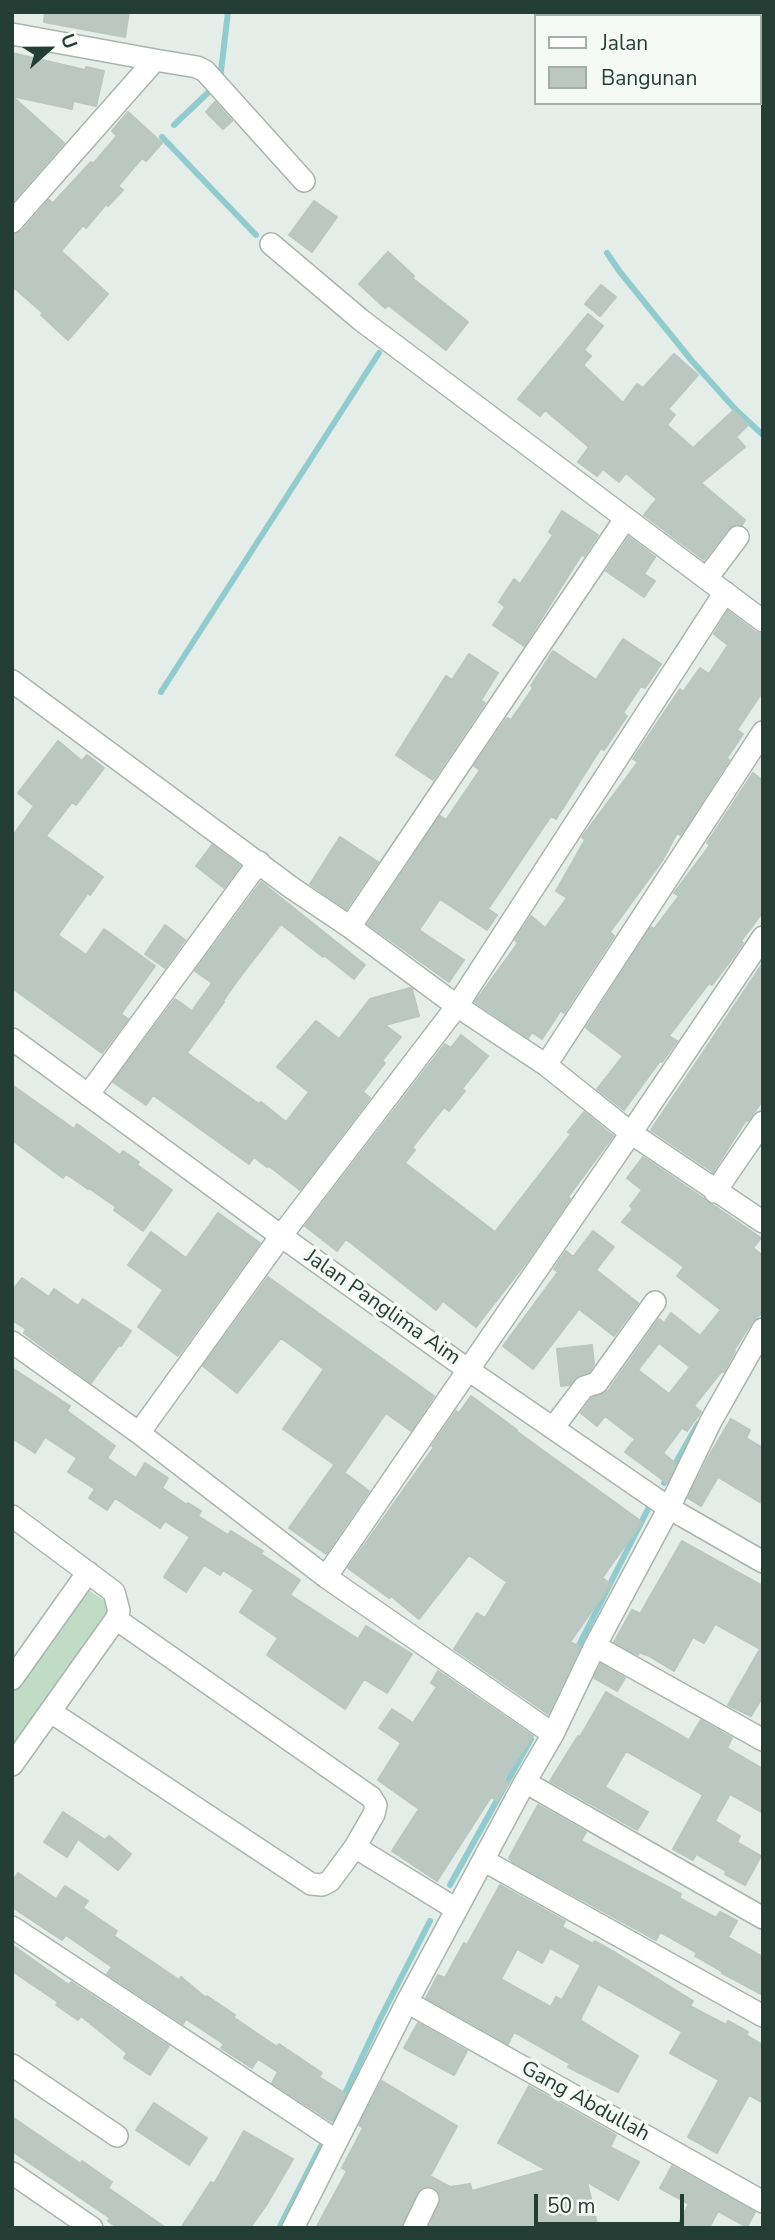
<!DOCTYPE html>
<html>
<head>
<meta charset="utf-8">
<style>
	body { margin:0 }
	#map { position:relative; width:775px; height:2240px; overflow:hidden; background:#e5ede9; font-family:"Nunito Sans",sans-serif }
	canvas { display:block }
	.frame { position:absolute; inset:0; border:14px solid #253e35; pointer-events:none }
	.legend { position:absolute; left:534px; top:14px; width:228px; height:91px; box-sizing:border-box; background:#f6faf7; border:2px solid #a2afa9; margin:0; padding:9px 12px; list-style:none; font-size:21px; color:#253e35 }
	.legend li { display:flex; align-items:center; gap:14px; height:35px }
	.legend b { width:35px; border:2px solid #a2afa9 }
	.north { position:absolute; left:14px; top:14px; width:70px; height:70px; -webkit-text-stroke:5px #f6faf7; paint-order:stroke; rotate:69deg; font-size:19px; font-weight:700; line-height:28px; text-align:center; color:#253e35 }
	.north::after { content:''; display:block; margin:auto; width:24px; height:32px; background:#253e35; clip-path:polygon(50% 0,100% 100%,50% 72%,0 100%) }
	.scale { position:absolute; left:534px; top:2194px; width:150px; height:32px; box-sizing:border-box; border:4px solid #253e35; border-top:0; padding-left:9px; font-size:21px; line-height:24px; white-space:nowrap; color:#253e35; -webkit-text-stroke:5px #f6faf7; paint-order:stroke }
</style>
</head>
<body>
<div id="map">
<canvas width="775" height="2240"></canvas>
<div class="frame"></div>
<ul class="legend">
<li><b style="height:9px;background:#fff"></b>Jalan</li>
<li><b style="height:19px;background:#bbc8c1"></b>Bangunan</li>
</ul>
<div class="north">U</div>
<div class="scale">50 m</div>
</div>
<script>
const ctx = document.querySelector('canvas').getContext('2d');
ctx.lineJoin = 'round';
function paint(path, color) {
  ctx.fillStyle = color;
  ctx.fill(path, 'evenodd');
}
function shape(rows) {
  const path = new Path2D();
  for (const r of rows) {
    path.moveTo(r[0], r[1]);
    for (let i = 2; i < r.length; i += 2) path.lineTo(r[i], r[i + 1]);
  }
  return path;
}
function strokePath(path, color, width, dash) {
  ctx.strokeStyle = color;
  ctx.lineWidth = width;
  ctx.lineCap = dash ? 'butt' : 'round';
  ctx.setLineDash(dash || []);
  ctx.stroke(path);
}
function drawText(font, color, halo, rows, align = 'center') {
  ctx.font = font + ' "Nunito Sans",sans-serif';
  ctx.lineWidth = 7;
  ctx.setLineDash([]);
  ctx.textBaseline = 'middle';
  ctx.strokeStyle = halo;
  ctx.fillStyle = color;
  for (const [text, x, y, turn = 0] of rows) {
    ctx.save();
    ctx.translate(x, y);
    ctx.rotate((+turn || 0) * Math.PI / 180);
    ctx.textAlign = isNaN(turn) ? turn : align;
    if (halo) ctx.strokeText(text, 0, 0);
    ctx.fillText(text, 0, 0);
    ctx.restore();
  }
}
paint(shape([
	[83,1586,113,1607,12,1755,12,1689]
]), '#c0dcc5');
strokePath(shape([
	[220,79,228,12],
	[174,125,213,88],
	[162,137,256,235],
	[607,253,620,272,692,361,736,410,763,435],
	[161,692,379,353],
	[664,1483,698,1424],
	[576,1651,649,1507],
	[450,1885,531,1739],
	[333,2119,380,2019,430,1921],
	[279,2228,322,2144]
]), '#92cbce', 6);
const building = shape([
	[45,12,129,12,125,37,44,22,45,12],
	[12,53,85,70,86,67,104,71,96,106,73,101,72,109,12,96,12,53],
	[12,96,64,143,12,202,12,96],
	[215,102,232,121,223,129,206,112,215,102],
	[128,112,162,143,146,161,142,158,118,186,123,190,108,206,106,204,86,228,83,225,61,251,108,294,68,340,41,315,43,313,12,286,12,235,22,231,49,200,53,203,91,162,93,164,117,136,112,131,128,112],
	[314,201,337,217,312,252,289,235,314,201],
	[388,252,414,276,412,278,468,322,446,350,388,305,385,308,359,284,388,252],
	[601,285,616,297,600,316,585,304,601,285],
	[588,314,603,326,584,350,591,356,583,365,623,403,637,384,643,388,674,354,698,375,668,409,675,415,667,425,693,448,734,410,748,425,736,437,745,447,701,483,745,520,742,525,734,525,728,529,704,560,644,515,657,499,626,473,619,482,603,469,597,476,578,462,589,447,545,410,540,416,518,399,588,314],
	[562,511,598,535,584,556,582,554,524,646,493,625,505,607,499,602,514,579,520,584,553,535,549,532,562,511],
	[629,537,655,557,644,574,655,581,644,597,606,571,629,537],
	[728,611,755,632,763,634,763,691,737,730,743,734,727,758,729,760,682,833,680,835,677,833,662,861,610,932,614,936,564,1013,561,1010,542,1039,532,1032,528,1038,475,1002,518,943,515,940,531,916,545,928,567,898,556,891,585,840,582,837,638,762,633,759,680,689,683,692,700,668,709,674,728,645,714,634,728,611],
	[623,639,661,664,645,688,641,686,623,713,627,716,604,750,601,748,556,819,551,816,488,909,497,915,487,930,440,899,419,930,464,960,449,982,368,924,440,816,446,820,480,770,474,766,507,718,511,720,533,688,531,686,553,651,596,680,623,639],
	[469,654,498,673,481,700,485,703,433,780,396,755,446,676,452,680,469,654],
	[58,741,82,761,87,755,104,768,76,805,72,802,46,836,103,877,90,895,88,893,58,935,86,955,104,929,155,966,121,1014,128,1019,102,1053,12,988,12,837,34,806,18,793,58,741],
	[753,773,763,781,763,912,741,941,743,943,734,956,712,985,709,983,669,1036,677,1041,662,1062,660,1061,624,1110,597,1089,623,1056,586,1028,651,927,654,929,679,896,674,893,710,845,707,843,753,773],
	[340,837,378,862,346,909,310,884,340,837],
	[212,845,240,866,224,888,196,866,212,845],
	[261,882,365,965,354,979,324,955,323,957,281,924,237,981,223,1001,224,1002,187,1053,259,1104,261,1102,286,1122,309,1092,277,1067,316,1021,339,1039,370,999,410,988,412,989,419,1016,385,1025,401,1037,382,1061,385,1063,363,1092,370,1098,300,1190,269,1166,267,1167,254,1157,249,1164,153,1095,146,1105,113,1082,175,999,192,1011,212,983,195,971,261,882],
	[165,925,185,940,165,968,145,954,165,925],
	[763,963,763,1100,748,1121,746,1120,713,1172,651,1130,763,963],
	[461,1035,488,1056,462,1089,465,1091,449,1111,444,1107,412,1148,415,1150,405,1163,495,1232,571,1134,568,1132,584,1112,613,1136,568,1197,570,1199,528,1260,476,1327,443,1301,436,1310,346,1239,337,1251,305,1226,445,1044,451,1048,461,1035],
	[12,1085,74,1129,77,1124,120,1155,123,1151,139,1162,137,1165,172,1190,143,1231,114,1210,116,1207,89,1188,88,1189,66,1174,63,1178,12,1140,12,1085],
	[643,1157,761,1238,753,1248,763,1256,763,1312,752,1322,734,1350,735,1351,724,1372,722,1371,694,1406,701,1412,687,1431,682,1428,663,1453,676,1464,667,1483,625,1452,635,1439,605,1416,597,1426,581,1413,592,1398,608,1391,659,1319,664,1323,671,1313,700,1336,721,1310,677,1276,684,1267,622,1222,633,1209,630,1206,642,1190,627,1178,643,1157],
	[659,1343,690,1367,669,1394,638,1370,659,1343],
	[218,1213,260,1243,178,1356,138,1327,163,1290,128,1265,151,1232,186,1258,218,1213],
	[593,1231,614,1247,596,1270,638,1303,614,1336,579,1309,533,1369,503,1346,558,1272,554,1269,566,1251,573,1257,593,1231],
	[268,1277,434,1396,411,1431,386,1413,345,1472,283,1429,324,1369,281,1338,237,1393,203,1366,268,1277],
	[22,1278,49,1297,54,1289,78,1306,83,1299,131,1331,121,1346,119,1345,91,1383,24,1333,26,1329,12,1320,12,1291,22,1278],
	[592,1345,594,1364,589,1372,579,1375,569,1385,561,1386,557,1349,592,1345],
	[12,1368,70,1406,67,1411,115,1446,107,1458,136,1478,145,1463,168,1478,162,1488,187,1505,188,1503,201,1511,198,1516,228,1535,231,1531,263,1551,261,1554,300,1580,290,1595,358,1639,366,1626,412,1654,387,1693,364,1679,345,1709,267,1655,278,1638,240,1612,254,1590,223,1570,220,1575,204,1565,186,1592,164,1577,190,1537,165,1521,160,1528,115,1498,107,1510,89,1498,95,1489,68,1472,77,1458,45,1437,35,1453,12,1438,12,1368],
	[471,1396,517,1430,516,1431,642,1522,602,1578,611,1584,570,1642,580,1647,548,1714,454,1649,477,1613,485,1618,507,1582,469,1555,419,1619,391,1596,389,1598,348,1568,434,1447,432,1446,456,1411,459,1413,471,1396],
	[731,1419,750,1430,746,1438,763,1448,763,1504,718,1477,701,1506,688,1498,709,1456,731,1419],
	[334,1465,369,1491,326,1554,289,1528,334,1465],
	[682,1541,763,1586,763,1696,751,1716,728,1705,760,1649,715,1624,704,1643,693,1637,674,1671,649,1656,639,1652,638,1655,614,1642,632,1610,640,1614,682,1541],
	[601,1664,625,1678,617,1691,594,1678,601,1664],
	[438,1671,533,1736,503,1780,509,1783,497,1801,491,1797,437,1881,392,1851,419,1809,378,1780,401,1743,379,1728,392,1709,413,1723,437,1687,431,1683,438,1671],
	[606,1692,689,1740,701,1720,732,1738,727,1748,763,1769,763,1813,730,1794,715,1821,740,1836,737,1842,761,1856,745,1885,725,1874,726,1871,696,1854,693,1860,673,1849,703,1795,626,1751,605,1787,648,1812,637,1830,550,1781,578,1736,580,1737,606,1692],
	[538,1805,586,1832,581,1841,681,1894,679,1898,716,1918,720,1912,737,1921,728,1937,763,1957,763,1995,722,1973,723,1972,695,1956,697,1953,660,1932,656,1940,513,1862,509,1858,538,1805],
	[63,1812,105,1840,109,1836,131,1854,118,1870,78,1839,67,1857,44,1842,63,1812],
	[18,1873,56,1899,65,1886,88,1901,83,1908,117,1931,114,1936,179,1980,181,1977,206,1998,207,1996,235,2015,233,2017,277,2047,279,2044,322,2073,319,2077,346,2094,331,2121,272,2083,278,2072,258,2059,252,2068,221,2048,224,2044,186,2019,183,2024,107,1974,112,1967,66,1935,62,1940,12,1907,12,1882,18,1873],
	[500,1885,565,1921,562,1927,593,1944,595,1941,616,1953,693,2001,690,2006,726,2025,728,2021,748,2032,746,2035,763,2045,763,2103,749,2095,717,2153,688,2137,719,2080,670,2053,682,2032,598,1984,580,2020,638,2056,618,2092,568,2067,570,2064,514,2032,508,2044,426,1998,438,1975,445,1978,464,1943,467,1945,500,1885],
	[550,1948,581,1965,562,2000,556,1997,551,2007,501,1979,517,1949,542,1963,550,1948],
	[12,1945,69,1985,71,1982,169,2046,150,2075,124,2058,127,2053,81,2016,78,2020,56,2005,58,2002,12,1971,12,1945],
	[418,2023,467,2051,454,2075,404,2048,418,2023],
	[382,2081,457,2126,430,2176,450,2187,470,2184,472,2191,546,2170,498,2143,529,2086,616,2135,610,2147,639,2162,618,2200,587,2182,598,2228,429,2228,441,2199,438,2191,428,2186,421,2188,417,2193,401,2228,316,2228,347,2171,342,2168,363,2128,359,2125,382,2081],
	[154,2103,207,2138,189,2165,136,2130,154,2103],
	[12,2117,81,2164,82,2161,112,2182,108,2188,166,2228,118,2228,108,2221,110,2218,12,2151,12,2117],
	[244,2131,293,2159,267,2204,250,2228,181,2228,211,2182,214,2184,244,2131],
	[672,2166,755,2212,747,2227,718,2211,709,2228,676,2228,689,2204,660,2188,672,2166]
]);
paint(building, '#bbc8c1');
strokePath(building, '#b8c7bf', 2);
const minor = shape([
	[12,34,155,60,12,222],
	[155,60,197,67,205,71,304,181],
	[271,244,361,320,763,621],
	[707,578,738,537],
	[12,681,292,888,350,927,457,1006,546,1065,631,1133,763,1222],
	[350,927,625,519],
	[12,1039,281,1236,467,1369,669,1508,763,1562],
	[546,1065,763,732],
	[88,1095,259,862],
	[715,1192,763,1122],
	[12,1342,139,1433],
	[553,1428,584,1387,597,1383,655,1302],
	[12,1516,114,1592,119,1611,116,1619,12,1765],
	[326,1577,631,1133,763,937],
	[595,1646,763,1740],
	[12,1679,88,1572],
	[51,1712,311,1884,322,1885,330,1881,355,1847,374,1814,376,1805,371,1797,116,1619],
	[553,1734,326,1577,139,1433,281,1236,457,1006,725,592],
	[525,1782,763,1918],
	[355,1847,456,1909],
	[483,1860,763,2016],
	[12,1927,337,2141],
	[407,2002,763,2202],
	[12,2065,117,2136],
	[12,2173,92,2228],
	[293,2228,407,2002,525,1782,553,1734,595,1646,669,1508,711,1421,763,1329],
	[414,2228,428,2199]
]);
strokePath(minor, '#a8b5af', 24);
strokePath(minor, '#fff', 21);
drawText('21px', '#253e35', '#f6faf7', [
	["Jalan Panglima Aim",382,1308,35],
	["Gang Abdullah",585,2102,29]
]);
</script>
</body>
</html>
